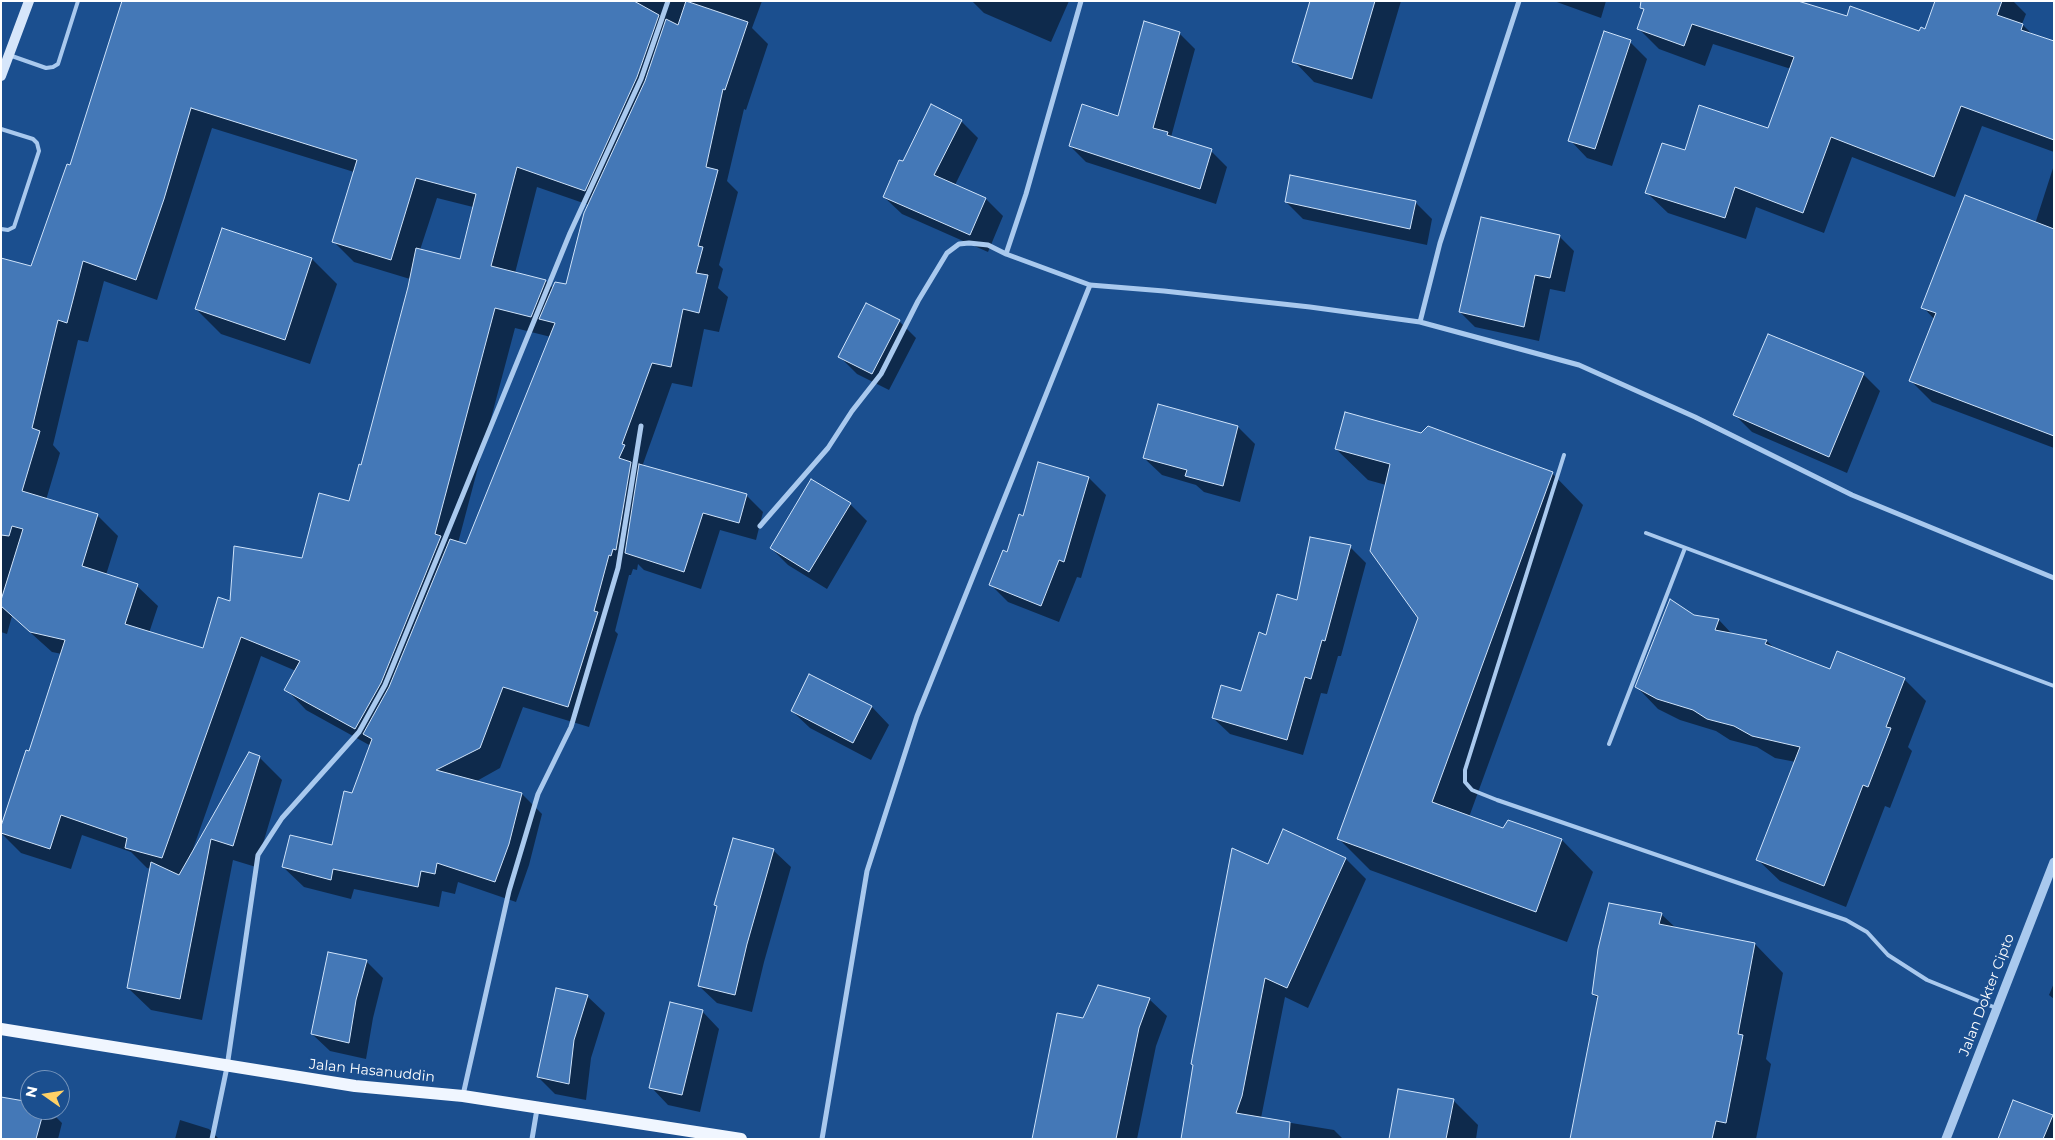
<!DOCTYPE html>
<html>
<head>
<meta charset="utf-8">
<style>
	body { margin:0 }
	#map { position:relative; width:2055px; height:1140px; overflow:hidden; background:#1b4f8f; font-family:Montserrat,sans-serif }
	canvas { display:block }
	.frame { position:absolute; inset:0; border:2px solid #fff; pointer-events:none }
	.north { position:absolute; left:20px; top:1070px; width:50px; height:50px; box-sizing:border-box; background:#1b4f8f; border:1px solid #7695bc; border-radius:50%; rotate:283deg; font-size:14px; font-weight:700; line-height:20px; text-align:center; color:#fff }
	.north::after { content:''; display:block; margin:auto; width:18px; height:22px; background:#ffd166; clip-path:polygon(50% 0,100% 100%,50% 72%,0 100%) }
</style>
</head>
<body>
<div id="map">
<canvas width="2055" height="1140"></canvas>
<div class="frame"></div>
<div class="north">N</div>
</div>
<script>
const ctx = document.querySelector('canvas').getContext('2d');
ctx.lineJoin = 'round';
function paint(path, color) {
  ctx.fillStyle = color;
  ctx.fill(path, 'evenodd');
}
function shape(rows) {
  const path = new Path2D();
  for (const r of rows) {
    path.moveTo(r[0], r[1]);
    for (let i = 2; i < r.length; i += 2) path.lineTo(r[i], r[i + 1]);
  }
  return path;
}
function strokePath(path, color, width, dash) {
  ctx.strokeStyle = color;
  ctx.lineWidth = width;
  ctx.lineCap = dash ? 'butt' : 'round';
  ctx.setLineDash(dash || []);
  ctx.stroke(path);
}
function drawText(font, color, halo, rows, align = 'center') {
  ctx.font = font + ' Montserrat,sans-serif';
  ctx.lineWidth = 5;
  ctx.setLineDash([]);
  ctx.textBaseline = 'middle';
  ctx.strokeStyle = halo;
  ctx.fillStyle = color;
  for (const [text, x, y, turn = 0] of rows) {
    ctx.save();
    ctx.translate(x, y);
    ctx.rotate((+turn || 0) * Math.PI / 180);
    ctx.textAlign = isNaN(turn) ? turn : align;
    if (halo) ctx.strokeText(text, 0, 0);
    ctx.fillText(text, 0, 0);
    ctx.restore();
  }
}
paint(shape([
	[123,1,762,1,752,28,768,44,746,110,744,109,727,181,738,192,719,265,723,269,718,288,728,297,719,332,704,329,692,387,672,383,643,464,645,467,746,495,763,512,756,540,720,530,701,589,644,570,638,564,637,570,633,569,631,575,629,575,615,631,618,634,589,727,523,707,500,768,475,782,522,794,542,814,529,865,516,902,458,882,455,894,442,891,439,907,354,889,351,899,304,887,283,867,333,847,371,746,306,710,286,689,296,671,261,656,192,852,250,753,260,758,282,780,256,867,233,860,202,1020,151,1010,128,988,151,869,147,868,131,852,82,835,71,869,21,853,1,833,30,753,62,654,52,652,12,616,7,634,1,632,1,259,32,267,71,167],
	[212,128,354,172,333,241,354,262,410,279,362,467,350,502,303,560,231,602,203,650,149,633,158,606,137,586,106,575,118,536,98,516,46,500,60,453,53,445,78,340,88,342,104,281,157,300],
	[537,187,589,205,567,286,553,288,546,281,515,273],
	[437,198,473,207,461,260,420,250],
	[515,328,551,337,466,546,458,543],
	[972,1,1069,1,1051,42,984,13],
	[1311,1,1401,1,1372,99,1314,82,1294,61],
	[1554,1,1606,1,1601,18],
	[1648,1,1800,1,1799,3,1847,17,1920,32,1926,31,1937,1,2013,1,2026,14,2022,24,2033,35,2054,42,2054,152,1982,126,1955,197,1852,157,1824,233,1756,207,1746,239,1668,213,1646,192,1685,152,1768,129,1791,69,1713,44,1705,66,1659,49,1638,28],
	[1179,33,1195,49,1171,137,1211,151,1227,167,1216,204,1086,162,1070,146,1119,118],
	[1630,42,1647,59,1612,166,1587,158,1570,140],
	[961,121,978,138,955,185,986,199,1003,216,988,252,902,214,884,197,904,163],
	[2054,165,2054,448,1932,402,1911,381,1934,319,1923,307,2035,224],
	[1286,202,1415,202,1432,219,1427,245,1303,219],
	[1559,236,1574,251,1565,292,1550,289,1539,341,1475,327,1460,312],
	[312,259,337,284,310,364,221,334,196,309],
	[899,321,916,338,889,390,857,374,840,357],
	[1863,374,1880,391,1847,473,1752,432,1735,415],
	[1159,406,1238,427,1255,444,1240,502,1204,492,1196,485,1162,475,1144,458],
	[1336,449,1552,473,1583,505,1469,817,1504,830,1509,821,1562,840,1593,872,1567,942,1370,870,1339,839,1419,618,1386,485,1368,480],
	[1089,478,1106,495,1081,578,1077,577,1059,622,1008,602,990,584,1008,554,1024,517],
	[850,504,867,521,827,589,788,565,771,548],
	[1350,547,1366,563,1341,656,1338,656,1327,694,1321,693,1303,755,1230,734,1213,718,1242,692,1267,636],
	[1693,616,1719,620,1733,635,1767,641,1775,649,1831,671,1904,679,1926,701,1908,747,1912,751,1890,808,1885,806,1846,907,1780,881,1758,860,1796,762,1775,758,1757,747,1730,740,1716,731,1680,720,1658,709,1637,687],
	[810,676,872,707,889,725,871,760,810,728,792,711],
	[1284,831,1346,859,1366,879,1308,1008,1285,997,1261,1118,1334,1130,1343,1139,1182,1139,1268,865],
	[773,850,791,867,764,962,752,1012,717,1003,699,986,718,907,715,905],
	[1661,914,1676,928,1755,944,1783,973,1766,1059,1771,1064,1756,1139,1571,1139,1598,999,1593,994],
	[366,961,383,978,373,1018,366,1059,330,1051,312,1034],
	[2054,983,2054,999,2049,995],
	[587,996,605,1013,591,1058,586,1100,555,1094,538,1077],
	[1149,999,1167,1016,1156,1046,1137,1139,1033,1139,1083,1019],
	[702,1011,719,1029,700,1112,668,1105,651,1087],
	[1453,1100,1478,1125,1476,1139,1390,1139],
	[30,1103,30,1110,49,1110,62,1123,58,1139,1,1139],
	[2052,1116,2054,1118,2054,1139,1999,1139],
	[180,1120,209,1129,219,1139,175,1139]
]), '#0007');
const building = shape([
	[122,1,634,1,659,15,637,77,585,191,517,167,491,266,546,280,531,317,495,308,435,534,441,536,381,683,355,729,284,690,300,661,241,637,162,858,125,848,127,838,61,815,50,849,1,833,1,826,26,750,29,751,65,640,30,632,1,606,1,600,23,529,12,526,9,536,1,535,1,258,31,266,67,164,70,165,122,1],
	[191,108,357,160,332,242,391,260,416,178,476,194,460,259,416,248,408,287,361,465,359,464,349,501,319,493,302,558,234,546,230,601,218,597,203,648,125,624,138,584,82,566,98,514,22,491,40,431,32,428,58,320,67,323,83,261,136,280,164,199,191,108],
	[686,1,748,22,725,90,723,89,706,167,718,170,698,246,703,247,696,273,708,275,699,313,683,309,671,367,652,363,622,444,625,445,619,458,631,462,616,550,613,549,611,556,609,555,594,611,598,612,568,707,503,687,480,748,436,770,522,793,509,844,495,882,437,863,435,874,421,871,418,887,333,869,331,880,282,867,290,835,332,845,344,791,352,793,372,739,363,734,389,687,450,539,466,544,555,323,539,319,555,282,566,284,584,213,645,81,666,19,678,25,686,1],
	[1310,1,1375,1,1352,79,1292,62,1310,1],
	[1641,1,1798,1,1847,16,1850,6,1919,31,1921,27,1925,29,1935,1,2002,1,1997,15,2023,24,2021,30,2054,41,2054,140,1961,106,1934,177,1831,137,1803,213,1735,187,1725,218,1645,193,1662,143,1685,150,1699,105,1768,128,1794,57,1692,24,1684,46,1637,29,1644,9,1640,8,1641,1],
	[1144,21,1180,32,1153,128,1168,132,1167,135,1212,149,1200,189,1069,146,1082,104,1118,116,1144,21],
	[1604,31,1631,40,1595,149,1568,141,1604,31],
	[931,104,962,120,934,175,986,198,970,235,883,197,899,160,903,161,931,104],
	[1290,175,1416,201,1410,229,1285,202,1290,175],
	[1965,195,2054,229,2054,436,1909,381,1936,313,1921,308,1965,195],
	[1481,217,1560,235,1550,278,1535,275,1524,327,1459,312,1481,217],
	[222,228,312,258,285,340,195,309,222,228],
	[866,303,900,320,872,374,838,357,866,303],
	[1768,334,1864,373,1829,457,1733,415,1768,334],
	[1158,404,1238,426,1223,486,1185,476,1187,470,1143,458,1158,404],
	[1345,412,1421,433,1428,426,1553,472,1432,802,1503,828,1508,820,1562,839,1536,912,1337,839,1418,618,1370,551,1390,464,1335,449,1345,412],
	[1038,462,1089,477,1064,562,1059,560,1041,606,989,585,1003,550,1007,552,1019,514,1023,516,1038,462],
	[639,464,747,494,739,523,703,513,684,572,625,553,639,464],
	[811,479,851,503,809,572,770,548,811,479],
	[1310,537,1351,545,1325,641,1322,640,1311,679,1305,677,1287,740,1212,718,1221,685,1241,691,1259,632,1266,635,1277,594,1297,600,1310,537],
	[1670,599,1694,615,1719,619,1715,630,1767,640,1765,644,1830,669,1837,651,1905,678,1886,727,1891,728,1868,787,1863,785,1824,886,1756,860,1800,747,1752,736,1734,726,1707,719,1693,710,1657,699,1635,687,1670,599],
	[809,674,872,706,853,743,791,711,809,674],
	[249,752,260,756,233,846,211,839,180,999,127,988,151,862,179,875,249,752],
	[1283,829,1346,858,1287,988,1265,978,1242,1096,1236,1113,1290,1122,1289,1139,1181,1139,1193,1065,1191,1064,1232,848,1268,864,1283,829],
	[733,838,774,849,747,944,735,995,698,986,717,906,714,905,733,838],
	[1609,903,1662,913,1659,924,1755,943,1738,1034,1743,1035,1726,1123,1716,1121,1712,1139,1570,1139,1598,996,1592,994,1598,949,1609,903],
	[328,952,367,960,356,1000,349,1043,311,1034,328,952],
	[1098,985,1150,998,1139,1028,1116,1139,1032,1139,1057,1013,1083,1018,1098,985],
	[556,988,588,995,574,1040,569,1084,537,1077,556,988],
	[670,1002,703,1010,682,1095,649,1088,670,1002],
	[1398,1089,1454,1099,1446,1139,1389,1139,1398,1089],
	[1,1097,30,1102,30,1110,44,1110,36,1139,1,1139,1,1097],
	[2013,1100,2053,1115,2043,1139,1998,1139,2013,1100]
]);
paint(building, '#4478b7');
strokePath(building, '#cfe3fa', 1);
strokePath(shape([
	[9,55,46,68,53,67,58,64,78,1],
	[1,129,33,139,37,143,39,151,14,227,8,230,1,229],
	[1564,455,1465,770,1465,782,1472,790,1497,800,1846,920,1867,932,1888,955,1927,980,1996,1008],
	[1646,533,2054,686],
	[1609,744,1685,548]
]), '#a9c9ee', 4);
strokePath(shape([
	[1081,1,1026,194,1006,254,1090,285,1164,291,1310,307,1420,322,1579,365,1695,417,1852,495,2054,578],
	[1420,322,1440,243,1519,1],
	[760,526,828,448,852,411,881,374,918,301,947,253,959,244,969,243,988,245,1006,254],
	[463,1095,509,891,538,794,571,727,618,568,641,426],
	[212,1139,227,1067,258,855,282,818,359,732,385,685,570,233,641,79,668,1],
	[532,1139,537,1109],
	[822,1139,867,871,917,716,1090,285]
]), '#a9c9ee', 5);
strokePath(shape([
	[1946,1139,2054,862]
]), '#a9c9ee', 9);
strokePath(shape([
	[1,76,29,1]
]), '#d6e6fa', 10);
strokePath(shape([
	[1,1029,355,1086,463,1096,741,1139]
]), '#f0f6ff', 12);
drawText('14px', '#fff', '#1b4f8f', [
	["Jalan Dokter Cipto",1987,995,-69],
	["Jalan Hasanuddin",372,1071,6]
]);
</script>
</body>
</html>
